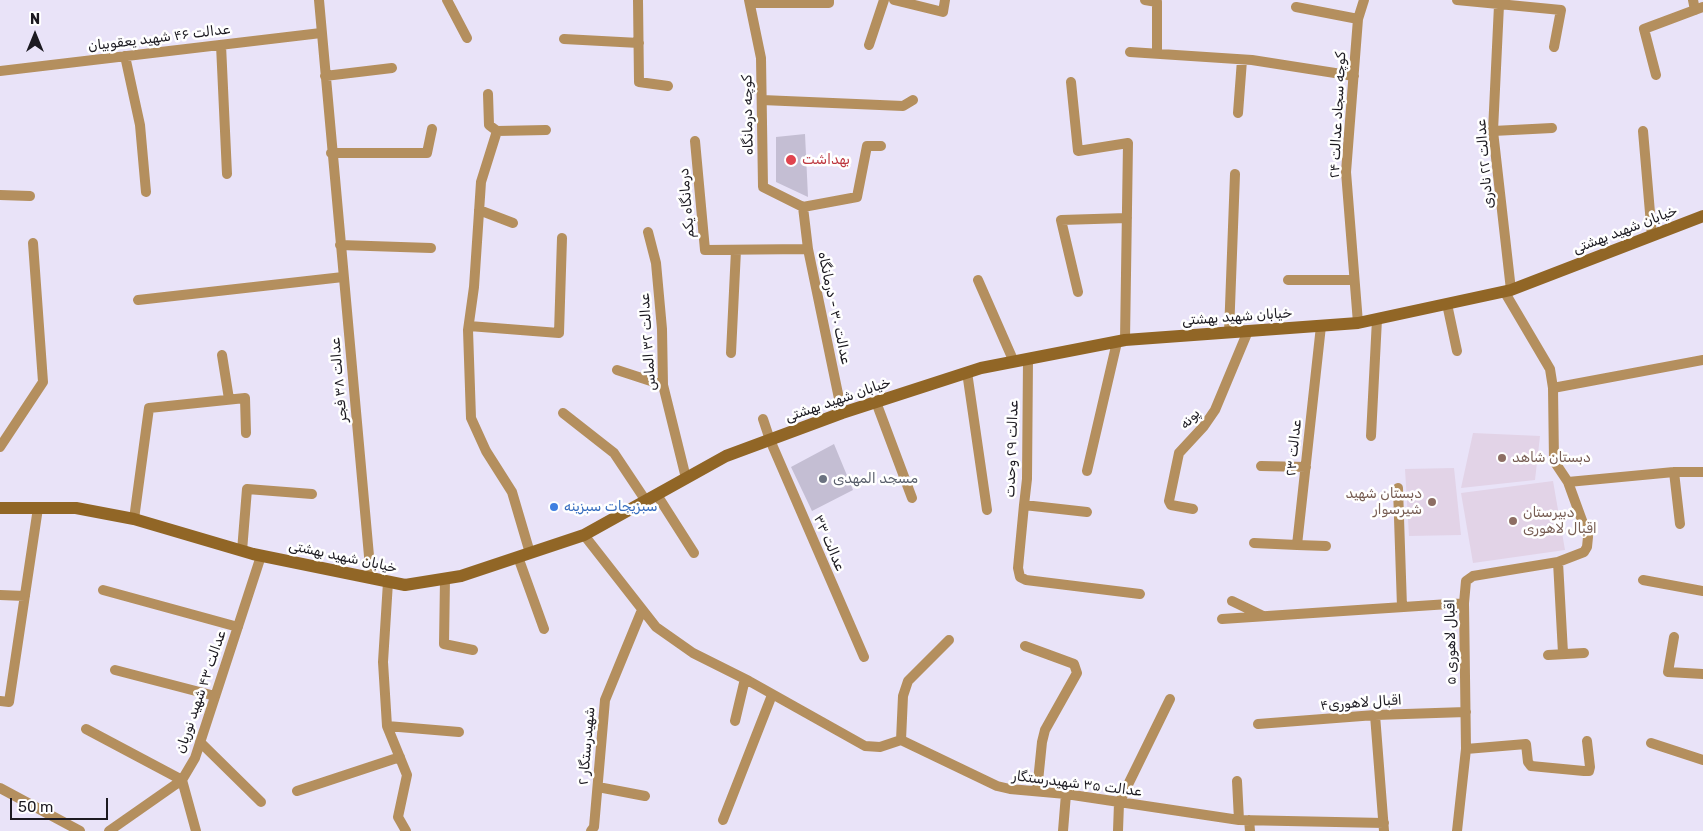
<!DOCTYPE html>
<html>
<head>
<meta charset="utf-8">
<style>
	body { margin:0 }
	#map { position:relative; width:1703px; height:831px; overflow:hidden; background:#e9e3f8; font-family:Rubik,sans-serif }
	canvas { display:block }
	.north { position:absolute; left:10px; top:10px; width:50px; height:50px; -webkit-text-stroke:4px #fff; paint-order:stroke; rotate:0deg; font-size:14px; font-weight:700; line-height:20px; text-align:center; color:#1c1a21 }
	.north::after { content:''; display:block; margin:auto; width:18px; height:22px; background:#1c1a21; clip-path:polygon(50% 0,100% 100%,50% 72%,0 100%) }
	.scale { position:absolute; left:10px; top:798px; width:98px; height:22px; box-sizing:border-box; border:2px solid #1c1a21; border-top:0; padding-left:6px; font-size:15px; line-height:18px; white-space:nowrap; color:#1c1a21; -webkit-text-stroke:4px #fff; paint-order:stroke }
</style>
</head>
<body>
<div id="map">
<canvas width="1703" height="831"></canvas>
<div class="north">N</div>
<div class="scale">50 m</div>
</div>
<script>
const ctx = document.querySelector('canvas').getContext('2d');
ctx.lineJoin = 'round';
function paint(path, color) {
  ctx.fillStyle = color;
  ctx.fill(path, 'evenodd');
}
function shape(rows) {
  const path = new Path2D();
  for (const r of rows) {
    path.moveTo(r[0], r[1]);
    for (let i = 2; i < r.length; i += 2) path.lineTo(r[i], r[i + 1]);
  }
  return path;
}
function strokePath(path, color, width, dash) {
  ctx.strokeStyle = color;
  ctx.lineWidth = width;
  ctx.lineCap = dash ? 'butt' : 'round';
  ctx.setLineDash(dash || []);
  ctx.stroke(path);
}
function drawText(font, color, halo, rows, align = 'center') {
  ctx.font = font + ' Rubik,Vazirmatn,sans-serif';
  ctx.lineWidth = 5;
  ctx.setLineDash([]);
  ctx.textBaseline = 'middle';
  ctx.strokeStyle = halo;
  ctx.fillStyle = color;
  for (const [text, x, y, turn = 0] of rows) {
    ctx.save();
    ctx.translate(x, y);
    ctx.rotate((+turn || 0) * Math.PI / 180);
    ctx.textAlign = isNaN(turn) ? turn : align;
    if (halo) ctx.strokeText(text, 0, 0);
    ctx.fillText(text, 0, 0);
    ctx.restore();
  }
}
paint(shape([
	[1473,433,1540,436,1535,480,1461,488],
	[1454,468,1461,535,1409,536,1405,469],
	[1553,481,1565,550,1473,563,1461,493]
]), '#e2d3e7');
paint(shape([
	[805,134,808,197,776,182,776,137],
	[834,444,853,490,812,511,791,467]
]), '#c4bed3');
strokePath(shape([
	[319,0,371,578],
	[447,0,467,38],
	[638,0,639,82,668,86],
	[749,0,761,58,763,187,803,207],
	[894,0,943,12,945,0],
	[1145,0,1157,2,1157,54],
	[1457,0,1561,10,1554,47],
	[1693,0,1695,10],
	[750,3,829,3,829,0],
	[1499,5,1493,131,1511,290],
	[1296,7,1358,19],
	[564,39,639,43],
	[221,45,227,174],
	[869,45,884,0],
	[1130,52,1252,60,1354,76],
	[125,56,140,125,146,192],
	[0,71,321,33],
	[1656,75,1644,29,1703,7],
	[325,76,392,68],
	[1071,82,1078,151,1128,143,1125,340],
	[488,94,489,125,497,131,546,130],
	[762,100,903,106,913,100],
	[1238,113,1242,60],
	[497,131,481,182,474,287,468,330,471,418,486,451,512,492,530,553],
	[1493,131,1552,128],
	[1643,131,1652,236],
	[695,141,705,250,808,249],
	[331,153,427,153,432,129],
	[0,195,30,196],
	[803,207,808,249,842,413],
	[803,207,857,197,867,146,881,146],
	[479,210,513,223],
	[648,232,656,263,662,329,663,385,686,478],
	[340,245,431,248],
	[978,280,1014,362],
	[1288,280,1354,280],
	[1078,292,1061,220,1127,218],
	[138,300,343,277],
	[1447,304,1457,351],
	[1358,323,1346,172,1358,19,1364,0],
	[469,326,559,333,562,238],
	[1321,326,1297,545,1326,546],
	[1229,333,1235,174],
	[731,353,736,250],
	[222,355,229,399],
	[1028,360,1027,479,1024,505,1087,512],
	[617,370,663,385],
	[967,372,987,510],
	[1553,388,1703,360],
	[876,402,912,498],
	[563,413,614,453,646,501],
	[763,419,770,440,864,657],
	[1371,436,1377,319],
	[0,447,43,382,33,243],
	[1261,466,1306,467],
	[1087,471,1117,342],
	[1674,472,1680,524],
	[1568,482,1674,472,1703,472],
	[1398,488,1402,607],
	[657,495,694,553],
	[1024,505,1018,568,1020,577,1026,580,1140,594],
	[1193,509,1171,505,1169,501,1179,453,1204,426,1215,410,1248,331],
	[134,519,149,408,245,398,246,433],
	[584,535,656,627,693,653,749,681,865,746,880,747,901,740,997,786,1010,789,1066,794,1239,820,1384,823],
	[1254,543,1297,545],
	[242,551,247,489,312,494],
	[518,557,544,629],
	[1558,562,1563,653],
	[445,579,444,644,473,650],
	[1643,580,1703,591],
	[388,582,383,662,387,726,407,775,398,817,406,831],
	[103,590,238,627],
	[0,595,25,596],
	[1232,601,1263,616],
	[1222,619,1464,603],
	[1674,637,1668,672,1703,674],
	[1025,646,1074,664,1077,673,1045,730,1042,742,1037,791],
	[1548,655,1584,653],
	[115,670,215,696],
	[0,701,9,702,38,508],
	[1375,715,1384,831],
	[735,721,745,679],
	[1258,724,1375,715,1466,712],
	[387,726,459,732],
	[86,729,182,780,196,831],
	[901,740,903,696,908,681,949,640],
	[200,742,261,802],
	[1651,743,1703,760],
	[1466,749,1526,744,1528,762,1531,766,1584,771,1589,771,1590,767,1587,741],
	[1237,781,1239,820],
	[598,787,645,796],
	[0,788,80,831],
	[297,791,400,757],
	[723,820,772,695],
	[1249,820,1250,831],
	[109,831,182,780,195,758,261,556],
	[591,831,594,827,605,700,642,610],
	[1063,831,1066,794],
	[1118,831,1119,803,1170,699],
	[1457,831,1466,749,1464,603,1466,581,1473,576,1558,562,1584,552,1587,547,1588,537,1568,482,1554,461,1553,388,1550,369,1504,291]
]), '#b48f5e', 10);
strokePath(shape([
	[0,508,76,508,134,519,253,554,405,585,461,576,584,535,726,456,842,413,981,368,1125,340,1358,323,1511,290,1703,216]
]), '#916626', 12);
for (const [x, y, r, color] of [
	[791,160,6,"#e0444e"],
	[1502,458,5,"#8d6e63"],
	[823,479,5,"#6b7280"],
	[1432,502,5,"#8d6e63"],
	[554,507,5,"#3f7fe0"],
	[1513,521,5,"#8d6e63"]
]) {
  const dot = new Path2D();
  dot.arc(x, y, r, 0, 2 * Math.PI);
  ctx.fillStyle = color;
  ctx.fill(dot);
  strokePath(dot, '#fff', 2);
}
drawText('14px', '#1c1a21', '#fff', [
	["عدالت ۴۶ شهید یعقوبیان",159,38,-7],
	["کوچه درمانگاه",748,115,-91],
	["کوچه سجاد عدالت ۲۴",1338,115,-87],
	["عدالت ۲۲ نادری",1485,164,-95],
	["درمانگاه یکم",687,203,-95],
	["خیابان شهید بهشتی",1625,230,-21],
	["عدالت ۳۰ - درمانگاه",834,308,78],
	["خیابان شهید بهشتی",1237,317,-4],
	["عدالت ۳۲ الماس",648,342,-94],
	["عدالت ۳۸ فجر",339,380,-95],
	["خیابان شهید بهشتی",838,400,-19],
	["پونه",1190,419,-47],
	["عدالت ۲۳",1294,448,-84],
	["عدالت ۲۹ وحدت",1012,449,-88],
	["عدالت ۳۳",829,543,67],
	["خیابان شهید بهشتی",343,557,12],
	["اقبال لاهوری ۵",1451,642,-91],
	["عدالت ۴۳ شهید نوریان",201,692,-71],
	["اقبال لاهوری۴",1361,703,-4],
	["شهیدرستگار ۲",587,746,-85],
	["عدالت ۳۵ شهیدرستگار",1077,784,7]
]);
drawText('14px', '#be3a42', '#fff', [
	["بهداشت",802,160]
], 'left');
drawText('14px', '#785e54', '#fff', [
	["دبستان شاهد",1512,458],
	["دبستان شهید",1422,494,"right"],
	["شیرسوار",1422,510,"right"],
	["دبیرستان",1523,513],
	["اقبال لاهوری",1523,529]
], 'left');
drawText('14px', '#5b616d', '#fff', [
	["مسجد المهدی",833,479]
], 'left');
drawText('14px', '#366cbe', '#fff', [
	["سبزیجات سبزینه",564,507]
], 'left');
</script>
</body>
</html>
